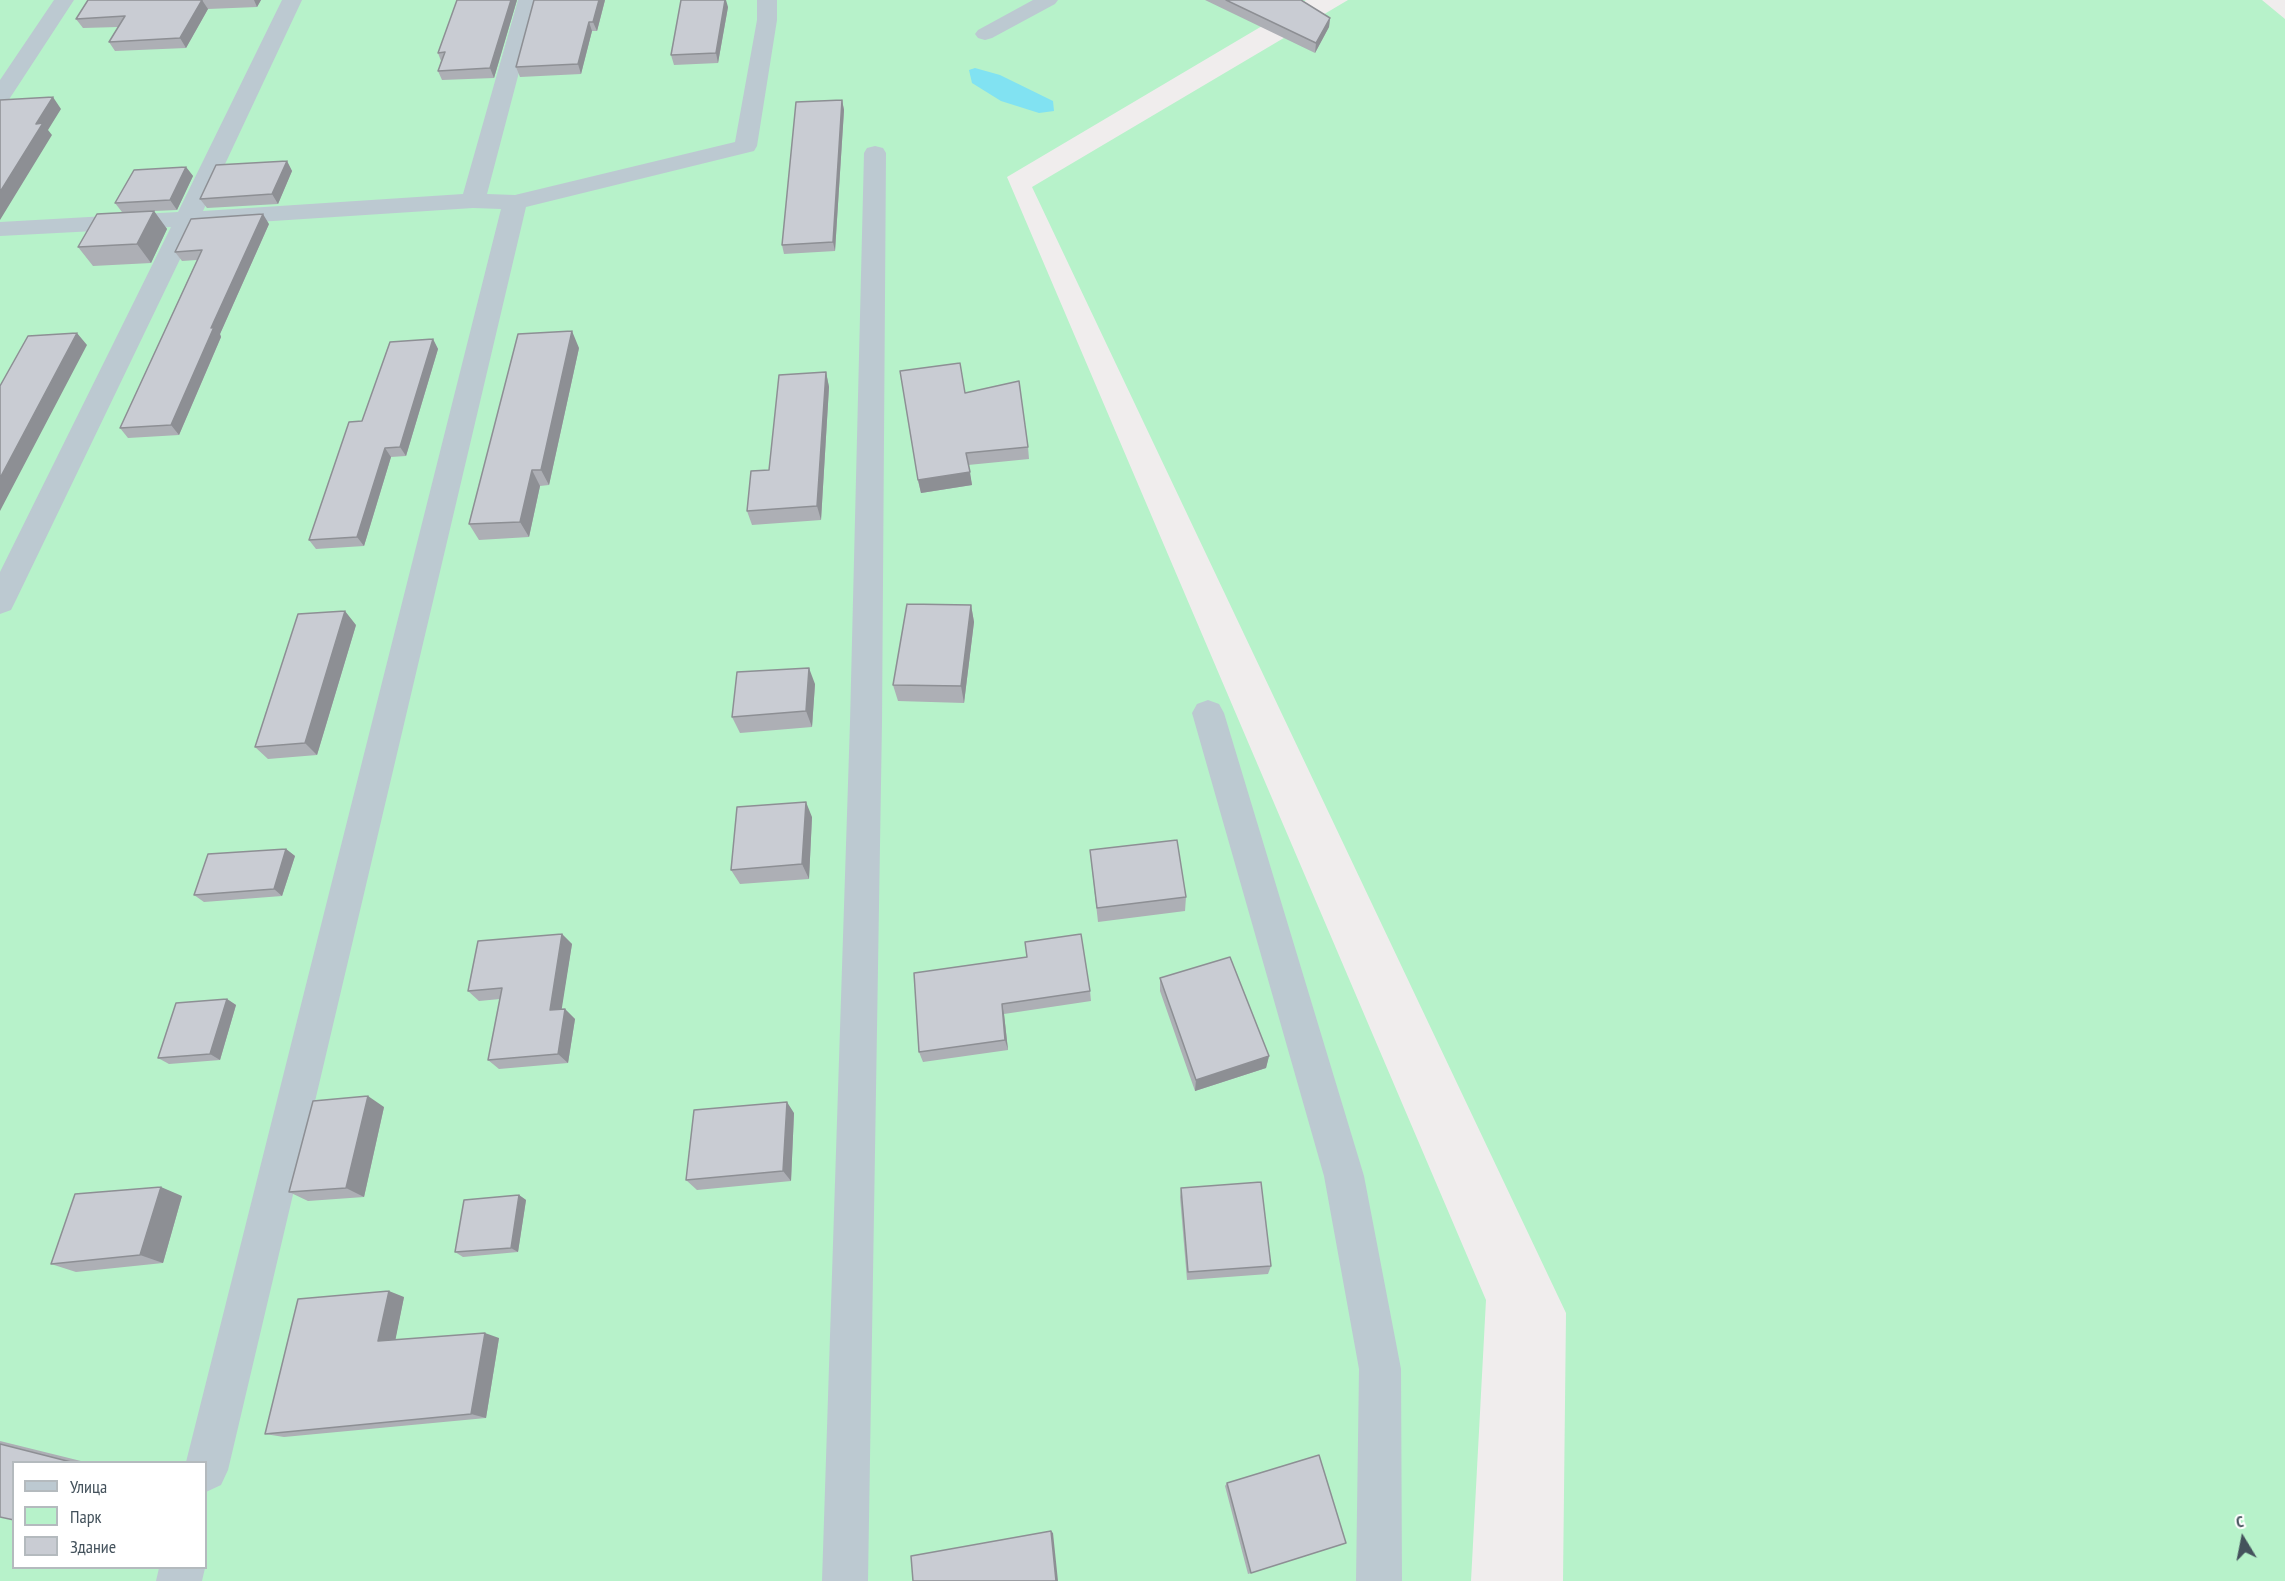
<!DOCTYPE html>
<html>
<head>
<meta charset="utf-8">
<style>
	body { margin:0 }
	#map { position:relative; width:2285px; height:1581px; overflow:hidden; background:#f0eded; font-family:"PT Sans Narrow",sans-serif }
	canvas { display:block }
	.legend { position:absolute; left:12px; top:1461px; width:195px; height:108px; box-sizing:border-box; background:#fff; border:2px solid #b4babe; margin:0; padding:8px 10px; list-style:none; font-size:18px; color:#44525c }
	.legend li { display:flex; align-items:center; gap:12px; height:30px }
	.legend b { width:30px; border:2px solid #b4babe }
	.north { position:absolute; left:2213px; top:1509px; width:60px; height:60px; -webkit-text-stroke:4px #fff; paint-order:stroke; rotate:350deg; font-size:16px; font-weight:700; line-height:24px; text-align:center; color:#44525c }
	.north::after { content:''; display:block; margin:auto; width:21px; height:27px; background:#44525c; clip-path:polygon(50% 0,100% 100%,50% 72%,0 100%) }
</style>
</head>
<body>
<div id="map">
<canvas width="2285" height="1581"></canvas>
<ul class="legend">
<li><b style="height:8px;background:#bcc9d1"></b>Улица</li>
<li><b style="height:16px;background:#b7f2ca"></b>Парк</li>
<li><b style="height:16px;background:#c9ccd3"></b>Здание</li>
</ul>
<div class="north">С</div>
</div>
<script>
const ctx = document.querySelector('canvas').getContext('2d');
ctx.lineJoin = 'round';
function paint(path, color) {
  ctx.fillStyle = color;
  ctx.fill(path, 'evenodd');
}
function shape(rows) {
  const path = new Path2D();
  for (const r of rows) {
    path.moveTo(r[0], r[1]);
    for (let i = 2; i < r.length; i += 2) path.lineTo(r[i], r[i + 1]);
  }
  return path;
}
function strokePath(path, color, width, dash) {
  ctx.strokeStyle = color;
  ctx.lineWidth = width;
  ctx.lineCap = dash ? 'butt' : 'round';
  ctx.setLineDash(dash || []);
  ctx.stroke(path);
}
paint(shape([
	[0,0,1306,0,1007,177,1486,1300,1471,1581,0,1581],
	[14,1462,206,1462,206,1568,14,1568],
	[1348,0,2262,0,2285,19,2285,1581,1563,1581,1566,1313,1032,187]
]), '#b7f2ca');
paint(shape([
	[975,68,1000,75,1053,101,1054,111,1039,113,1001,101,972,83,969,70]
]), '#81e2f2');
paint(shape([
	[54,0,74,0,8,101,0,103,0,80,54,0],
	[282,0,302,0,203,211,463,194,518,0,538,0,487,194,515,195,735,142,757,20,757,0,777,0,777,20,757,146,754,151,526,207,228,1470,221,1485,206,1492,206,1462,186,1462,501,209,473,208,196,226,15,602,11,610,0,614,0,572,171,227,0,236,0,222,178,212,282,0],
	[1033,0,1058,0,1055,4,992,38,985,40,978,38,975,34,978,30,1033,0],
	[875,146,883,148,886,153,882,722,868,1581,822,1581,850,722,864,153,867,148,875,146],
	[1208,700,1219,704,1224,713,1364,1176,1401,1369,1402,1581,1356,1581,1359,1369,1324,1176,1192,713,1197,704,1208,700],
	[159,1568,205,1568,202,1581,156,1581,159,1568]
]), '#bcc9d1');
paint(shape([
	[88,0,261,0,257,7,208,9,186,48,115,51,109,42,118,27,83,28,76,19],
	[517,0,494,78,442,80,438,71,441,61,438,53],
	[605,0,597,31,592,31,581,74,520,77,516,67],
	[1205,0,1301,0,1330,18,1329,27,1315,53],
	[728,7,718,63,674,65,671,55],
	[842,100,844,110,835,251,784,254,782,245],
	[287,161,292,171,278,204,207,208,200,199],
	[186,167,193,176,177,210,154,211,167,229,151,263,93,266,78,247,122,212,115,203],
	[269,224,220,334,221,337,179,435,128,438,120,428,197,260,182,261,175,252],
	[433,339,438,349,406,456,391,457,364,546,316,549,309,540,362,421],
	[579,348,549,485,540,486,529,537,479,540,469,524],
	[826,372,829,387,821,520,752,525,747,511],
	[965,393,1028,447,1029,459,968,465,972,485,921,493,918,480],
	[971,605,974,622,964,703,898,701,893,685],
	[356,625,317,755,268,759,255,747],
	[815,684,812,727,740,733,732,717],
	[812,817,809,879,740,884,731,870],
	[286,849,295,856,282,896,204,902,194,895],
	[1090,850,1186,897,1185,911,1098,922],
	[562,934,572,944,561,1009,565,1009,575,1019,568,1063,499,1069,488,1060,500,999,479,1001,468,991],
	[914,973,1090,991,1091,1001,1004,1014,1008,1050,923,1062,919,1052],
	[1160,978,1269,1056,1266,1068,1195,1091,1160,991],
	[227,999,236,1005,220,1060,169,1064,158,1058],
	[384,1107,364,1197,308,1201,289,1192],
	[794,1113,791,1181,697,1190,686,1180],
	[1181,1188,1271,1266,1268,1274,1187,1280,1180,1197],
	[519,1195,526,1200,518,1252,463,1257,455,1252],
	[182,1196,163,1263,76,1272,51,1264],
	[404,1297,395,1340,499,1338,486,1418,284,1437,265,1434],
	[0,1441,85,1462,14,1462,0,1517],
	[1227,1483,1346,1543,1248,1574,1225,1486]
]), '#adafb5');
paint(shape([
	[202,0,208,9,186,48,180,38],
	[254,0,261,0,257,7],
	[511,0,517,0,494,78,490,68],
	[599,0,605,0,597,31,593,22],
	[725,0,726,0,728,7,718,63,716,53],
	[1330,18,1329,27,1315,53,1316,43],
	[589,22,592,31,581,74,578,64],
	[53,97,61,109,48,130,52,135,0,220,0,192,36,124],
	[842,100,844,110,835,251,833,242],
	[287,161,292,171,278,204,272,194],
	[186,167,193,176,177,210,170,200],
	[154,211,167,229,151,263,137,244],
	[263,214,269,224,220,334,221,337,179,435,171,425,211,328],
	[572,331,579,348,549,485,541,470],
	[77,333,87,345,0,511,0,478],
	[433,339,438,349,406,456,400,447],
	[826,372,829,387,821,520,817,506],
	[385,448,391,457,364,546,357,537],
	[532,470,540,486,529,537,520,522],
	[970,472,972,485,921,493,918,480],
	[971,605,974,622,964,703,961,686],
	[345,611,356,625,317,755,305,743],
	[809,668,815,684,812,727,806,711],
	[806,802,812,817,809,879,802,864],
	[286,849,295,856,282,896,274,889],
	[562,934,572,944,560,1020,550,1010],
	[227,999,236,1005,220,1060,210,1054],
	[1002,1004,1004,1014,1008,1050,1005,1040],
	[565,1009,575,1019,568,1063,558,1054],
	[1269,1056,1266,1068,1195,1091,1196,1080],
	[368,1096,384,1107,364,1197,346,1188],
	[787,1102,794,1113,791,1181,783,1171],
	[161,1187,182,1196,163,1263,140,1255],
	[519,1195,526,1200,518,1252,511,1248],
	[389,1291,404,1297,394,1347,378,1341],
	[485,1333,499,1338,486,1418,471,1414],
	[1051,1531,1053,1533,1058,1581,1056,1581]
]), '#8d8f94');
const building = shape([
	[88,0,202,0,180,38,109,42,125,16,76,19,88,0],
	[457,0,511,0,490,68,438,71,445,52,438,53,457,0],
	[534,0,599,0,593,22,589,22,578,64,516,67,534,0],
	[681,0,725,0,716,53,671,55,681,0],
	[1226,0,1301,0,1330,18,1316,43,1226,0],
	[53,97,36,124,43,123,0,192,0,100,53,97],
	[842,100,833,242,782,245,796,102,842,100],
	[287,161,272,194,200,199,216,165,287,161],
	[186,167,170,200,115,203,134,170,186,167],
	[154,211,137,244,78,247,97,214,154,211],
	[263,214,211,328,214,327,171,425,120,428,202,250,175,252,191,219,263,214],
	[572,331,541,470,532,470,520,522,469,524,518,334,572,331],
	[77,333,0,478,0,386,28,336,77,333],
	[433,339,400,447,385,448,357,537,309,540,349,422,362,421,390,342,433,339],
	[960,363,965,393,1019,381,1028,447,966,453,970,472,918,480,900,371,960,363],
	[826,372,817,506,747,511,751,471,769,470,779,375,826,372],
	[907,604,971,605,961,686,893,685,907,604],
	[345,611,305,743,255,747,298,614,345,611],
	[809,668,806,711,732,717,737,672,809,668],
	[806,802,802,864,731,870,737,807,806,802],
	[1177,840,1186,897,1097,908,1090,850,1177,840],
	[286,849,274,889,194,895,208,854,286,849],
	[562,934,550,1010,565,1009,558,1054,488,1060,502,988,468,991,478,941,562,934],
	[1081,934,1090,991,1002,1004,1005,1040,919,1052,914,973,1027,957,1025,942,1081,934],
	[1230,957,1269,1056,1196,1080,1160,978,1230,957],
	[227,999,210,1054,158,1058,176,1003,227,999],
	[368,1096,346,1188,289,1192,313,1101,368,1096],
	[787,1102,783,1171,686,1180,694,1110,787,1102],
	[1261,1182,1271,1266,1188,1272,1181,1188,1261,1182],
	[161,1187,140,1255,51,1264,75,1194,161,1187],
	[519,1195,511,1248,455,1252,464,1200,519,1195],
	[389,1291,378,1341,485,1333,471,1414,265,1434,298,1299,389,1291],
	[0,1444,71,1462,14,1462,14,1520,0,1517,0,1444],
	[1319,1455,1346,1543,1251,1573,1227,1483,1319,1455],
	[1051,1531,1056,1581,913,1581,911,1556,1051,1531]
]);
paint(building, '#c9ccd3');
strokePath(building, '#8d8f94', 1.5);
</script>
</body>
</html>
